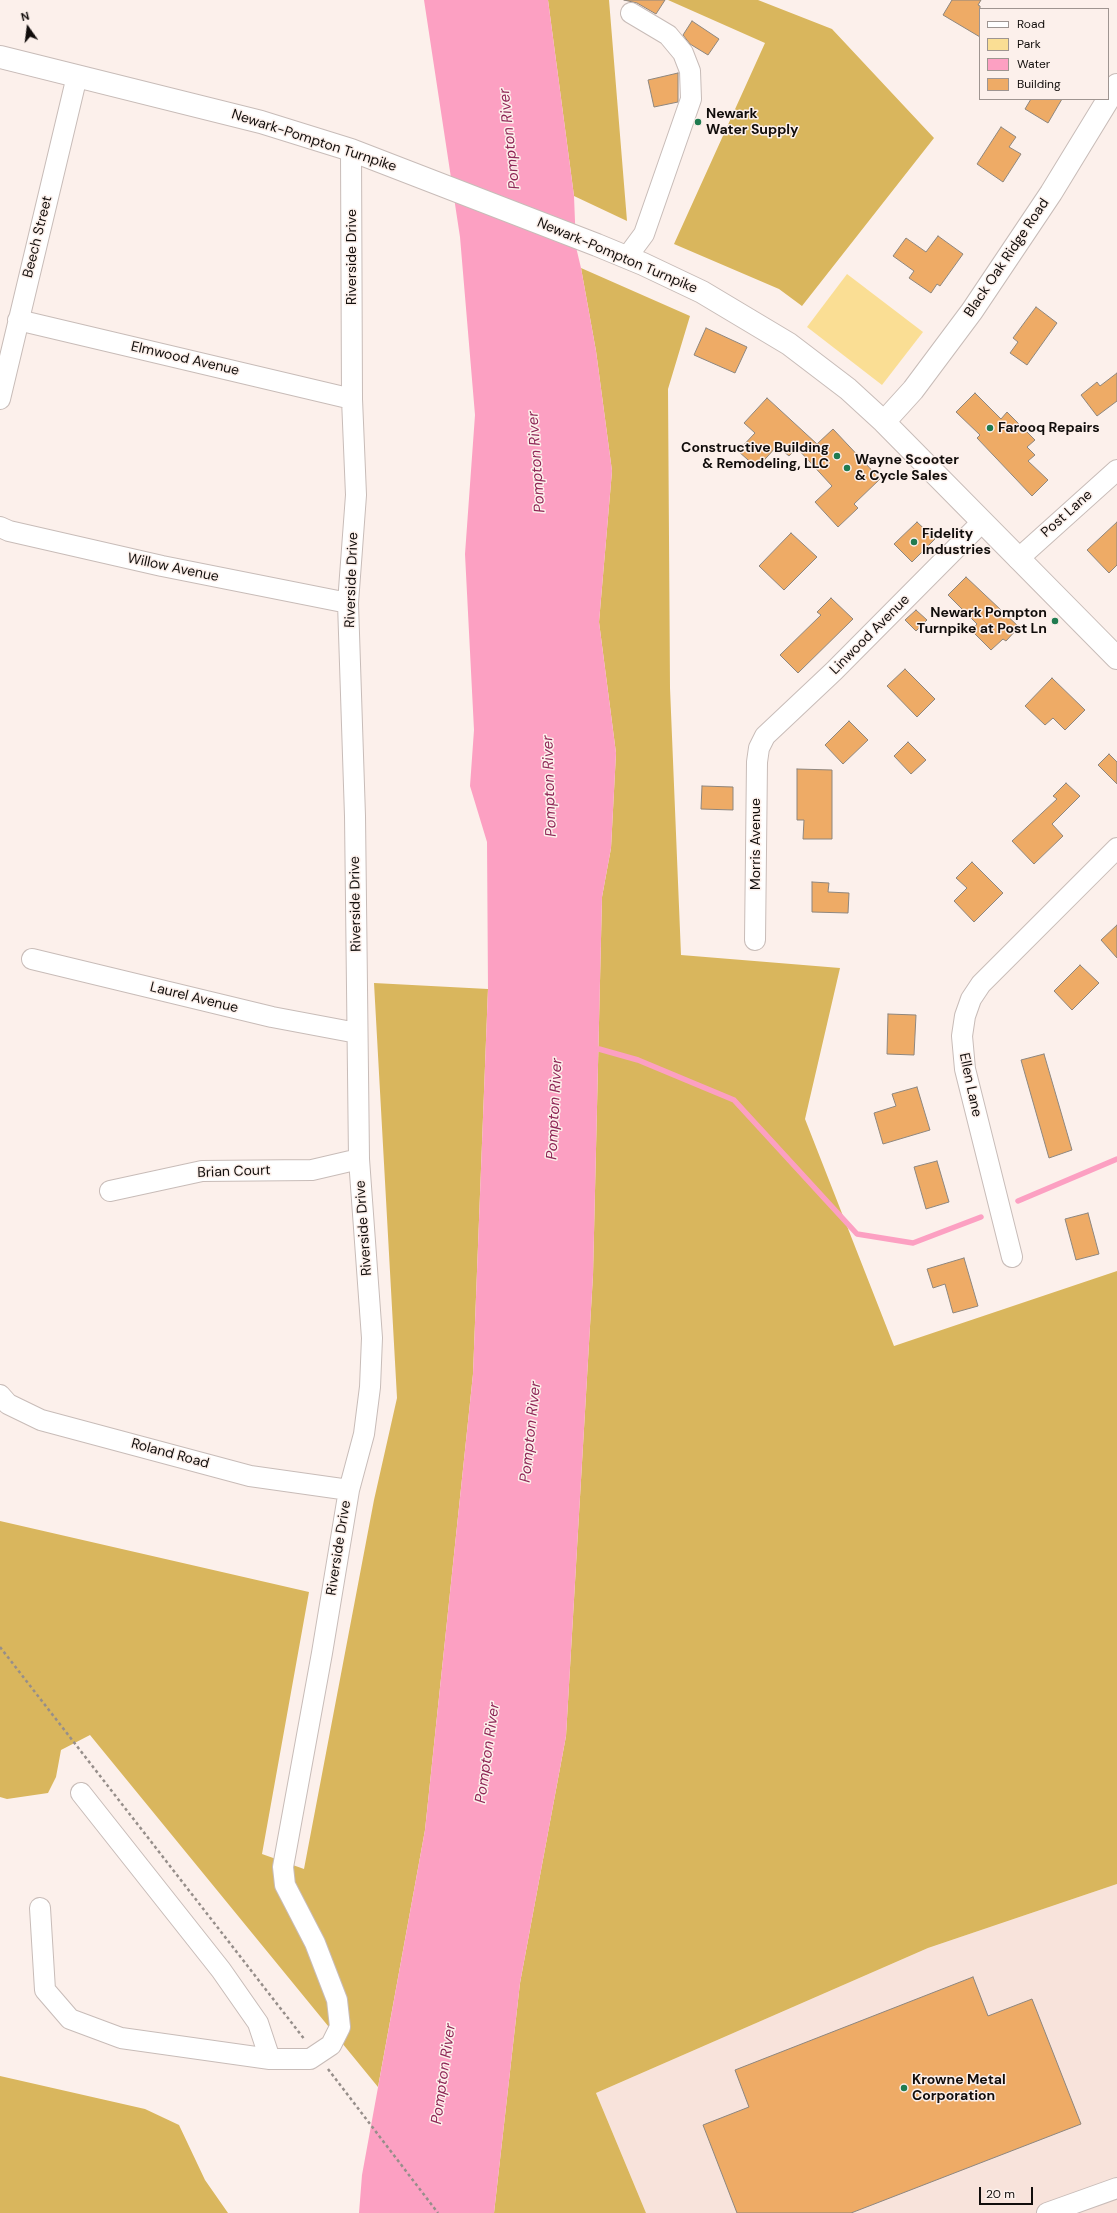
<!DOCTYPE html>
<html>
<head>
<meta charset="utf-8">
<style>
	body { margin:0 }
	#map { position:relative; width:1117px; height:2213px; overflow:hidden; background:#fcf0eb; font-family:"DM Sans",sans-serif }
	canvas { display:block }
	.legend { position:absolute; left:979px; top:8px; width:130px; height:92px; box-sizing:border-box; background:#fcf0eb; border:1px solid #9e9591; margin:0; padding:5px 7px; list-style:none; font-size:12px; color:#110d0b }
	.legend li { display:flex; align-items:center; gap:8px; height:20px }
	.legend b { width:20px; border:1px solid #9e9591 }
	.north { position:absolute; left:8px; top:8px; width:40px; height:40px; -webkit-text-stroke:3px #fcf0eb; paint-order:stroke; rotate:346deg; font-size:11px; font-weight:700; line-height:16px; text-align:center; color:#110d0b }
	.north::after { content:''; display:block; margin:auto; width:14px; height:18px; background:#110d0b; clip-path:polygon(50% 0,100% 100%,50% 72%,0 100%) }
	.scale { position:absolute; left:979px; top:2187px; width:54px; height:18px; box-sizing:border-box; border:2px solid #110d0b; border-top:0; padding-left:5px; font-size:12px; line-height:14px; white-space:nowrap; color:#110d0b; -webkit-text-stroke:3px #fcf0eb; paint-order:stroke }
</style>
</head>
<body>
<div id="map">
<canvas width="1117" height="2213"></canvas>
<ul class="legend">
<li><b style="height:5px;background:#fff"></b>Road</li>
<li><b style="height:11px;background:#fade94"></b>Park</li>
<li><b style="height:11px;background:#fca0c2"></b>Water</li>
<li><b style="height:11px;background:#eeab66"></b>Building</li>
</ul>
<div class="north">N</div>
<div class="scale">20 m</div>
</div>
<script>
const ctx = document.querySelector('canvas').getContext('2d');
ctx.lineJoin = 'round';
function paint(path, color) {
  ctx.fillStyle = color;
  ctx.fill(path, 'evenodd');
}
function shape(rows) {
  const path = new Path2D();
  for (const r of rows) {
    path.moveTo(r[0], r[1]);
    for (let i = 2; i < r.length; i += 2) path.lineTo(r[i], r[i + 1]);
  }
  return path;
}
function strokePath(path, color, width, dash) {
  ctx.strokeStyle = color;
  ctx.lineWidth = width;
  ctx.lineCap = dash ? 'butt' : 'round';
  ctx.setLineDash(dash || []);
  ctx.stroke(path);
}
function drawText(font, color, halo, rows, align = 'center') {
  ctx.font = font + ' "DM Sans",sans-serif';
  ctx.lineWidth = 3;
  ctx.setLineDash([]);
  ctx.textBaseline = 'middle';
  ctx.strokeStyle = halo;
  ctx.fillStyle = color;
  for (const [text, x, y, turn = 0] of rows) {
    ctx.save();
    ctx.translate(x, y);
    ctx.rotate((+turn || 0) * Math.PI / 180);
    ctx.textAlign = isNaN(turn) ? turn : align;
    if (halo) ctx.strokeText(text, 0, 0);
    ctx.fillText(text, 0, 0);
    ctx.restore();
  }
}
paint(shape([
	[1117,1884,1117,2213,646,2213,596,2093,928,1948]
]), '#f8e3db');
paint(shape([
	[847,274,923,332,882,385,807,327]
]), '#fade94');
paint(shape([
	[548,0,609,0,627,221,574,196],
	[668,0,758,0,832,29,934,138,802,306,779,289,674,244,765,43],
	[581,268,690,316,668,389,670,688,681,955,840,968,805,1119,894,1346,1117,1271,1117,1884,928,1948,596,2093,646,2213,494,2213,520,1983,566,1736,593,1275,602,897,611,848,616,753,599,622,612,471,596,351],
	[374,983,488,989,473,1374,425,1830,378,2087,90,1735,61,1750,56,1777,48,1793,7,1799,0,1797,0,1521,309,1592,262,1854,304,1869,374,1500,397,1398],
	[0,2076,145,2109,179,2125,205,2180,228,2213,0,2213]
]), '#d9b65d');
paint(shape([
	[424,0,548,0,574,196,576,247,581,268,596,351,612,471,599,622,616,753,611,848,602,897,593,1275,566,1736,520,1983,494,2213,359,2213,362,2175,425,1830,473,1374,488,989,487,842,470,786,474,730,465,554,475,415,460,237]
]), '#fca0c2');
strokePath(shape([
	[599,1049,638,1060,734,1100,857,1234,913,1243,981,1217],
	[1018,1201,1117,1159]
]), '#fca0c2', 5.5);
const building = shape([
	[624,0,665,0,656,14,637,3,624,0],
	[952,0,981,0,978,5,980,6,980,37,943,15,952,0],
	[692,21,719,39,708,55,690,44,683,35,692,21],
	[678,73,678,102,654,107,648,80,678,73],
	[1031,99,1062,99,1048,123,1025,109,1031,99],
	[1001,127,1016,137,1009,147,1021,154,1003,182,977,164,1001,127],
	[938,236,963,254,940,286,937,284,931,293,909,278,914,271,893,256,906,238,926,252,938,236],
	[1036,307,1057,323,1027,365,1010,353,1018,342,1013,338,1036,307],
	[706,328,747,347,735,373,694,355,706,328],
	[1117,373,1117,401,1097,416,1081,395,1097,382,1100,386,1117,373],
	[975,393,1001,419,1007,412,1035,440,1027,447,1035,455,1028,461,1048,480,1032,496,977,438,980,435,956,412,975,393],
	[767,398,817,444,833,429,880,479,854,504,858,508,838,527,815,502,832,486,797,448,789,456,777,446,757,468,738,451,755,433,744,423,767,398],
	[917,522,935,539,912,562,894,544,917,522],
	[1117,522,1117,565,1109,573,1087,550,1117,522],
	[791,533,817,557,784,590,759,566,791,533],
	[966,577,1019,627,1006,641,1003,639,991,650,971,630,977,624,948,595,966,577],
	[831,598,853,619,798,673,780,655,821,615,817,612,831,598],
	[916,610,927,620,916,631,905,620,916,610],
	[905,669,935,699,917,717,887,686,905,669],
	[1052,678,1085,710,1065,730,1053,718,1045,725,1025,706,1052,678],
	[849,721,868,740,843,764,825,745,849,721],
	[908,742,926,760,911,774,894,756,908,742],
	[1109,754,1117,762,1117,784,1098,765,1109,754],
	[797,769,832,770,832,839,803,839,804,820,797,820,797,769],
	[1066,783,1080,796,1052,824,1063,836,1034,864,1012,841,1057,799,1053,796,1066,783],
	[702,786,733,787,733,810,701,809,702,786],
	[972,862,1003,893,974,922,954,901,967,888,956,878,972,862],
	[812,882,829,883,828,892,849,893,848,913,812,912,812,882],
	[1117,925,1117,958,1101,940,1117,925],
	[1080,965,1099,983,1072,1010,1054,991,1080,965],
	[888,1014,916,1015,914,1055,887,1054,888,1014],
	[1044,1054,1072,1150,1049,1158,1021,1060,1044,1054],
	[917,1087,930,1130,883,1144,874,1113,896,1106,892,1094,917,1087],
	[937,1161,949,1202,926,1209,914,1167,937,1161],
	[1088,1213,1099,1254,1076,1260,1065,1219,1088,1213],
	[964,1258,978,1306,953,1313,945,1284,933,1288,927,1269,964,1258],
	[973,1977,988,2016,1032,1999,1081,2124,851,2213,737,2213,703,2125,749,2107,735,2070,973,1977]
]);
paint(building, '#eeab66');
strokePath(building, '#8e867e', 1);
const minor = shape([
	[627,257,644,234,691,99,690,71,683,53,668,35,631,13],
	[18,320,352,399],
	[0,399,77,76],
	[0,527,9,531,162,566,348,603],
	[1018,559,1117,470],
	[755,940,757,762,759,748,765,736,834,671,982,522],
	[32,959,272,1017,357,1033],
	[110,1191,202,1171,312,1170,359,1159],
	[1012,1257,965,1069,962,1036,965,1016,971,999,981,984,1117,848],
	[0,1395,8,1404,41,1420,250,1476,349,1490],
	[81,1793,221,1970,258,2023,270,2059],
	[40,1908,45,1990,70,2019,121,2038,270,2059,310,2059,331,2045,340,2027,337,2000,315,1943,285,1885,283,1867,322,1653,349,1490,364,1434,370,1387,372,1338,359,1159,355,816,348,603,356,495,352,399,351,150],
	[1047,2213,1117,2188]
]);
const major = shape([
	[0,57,261,122,351,150,597,245,643,264,702,292,789,344,848,389,884,422,1117,658],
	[884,422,913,390,972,311,1051,193,1117,85]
]);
strokePath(minor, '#c8bcb8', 22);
strokePath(major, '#c8bcb8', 24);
strokePath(shape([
	[0,1647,305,2040],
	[328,2069,438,2213]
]), '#968e8a', 2.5, [3, 3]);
strokePath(minor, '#fff', 20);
strokePath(major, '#fff', 22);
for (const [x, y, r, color] of [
	[698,122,4,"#207b50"],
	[990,428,4,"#207b50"],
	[837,456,4,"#207b50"],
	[847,468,4,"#207b50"],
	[914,542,4,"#207b50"],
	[1055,621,4,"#207b50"],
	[904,2088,4,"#207b50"]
]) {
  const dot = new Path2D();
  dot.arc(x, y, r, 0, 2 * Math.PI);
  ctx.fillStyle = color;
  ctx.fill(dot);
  strokePath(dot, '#fcf0eb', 1.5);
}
drawText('bold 14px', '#110d0b', '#fcf0eb', [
	["Newark",706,114],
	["Water Supply",706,130],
	["Farooq Repairs",998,428],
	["Constructive Building",829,448,"right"],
	["& Remodeling, LLC",829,464,"right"],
	["Wayne Scooter",855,460],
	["& Cycle Sales",855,476],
	["Fidelity",922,534],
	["Industries",922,550],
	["Newark Pompton",1047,613,"right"],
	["Turnpike at Post Ln",1047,629,"right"],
	["Krowne Metal",912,2080],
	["Corporation",912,2096]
], 'left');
drawText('14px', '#110d0b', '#fcf0eb', [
	["Newark-Pompton Turnpike",314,141,18],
	["Beech Street",38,237,-76],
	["Newark-Pompton Turnpike",617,256,23],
	["Riverside Drive",352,257,-90],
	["Black Oak Ridge Road",1007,258,-56],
	["Elmwood Avenue",185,359,13],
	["Post Lane",1067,514,-42],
	["Willow Avenue",173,568,12],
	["Riverside Drive",352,580,-88],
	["Linwood Avenue",870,635,-45],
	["Morris Avenue",756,844,-90],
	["Riverside Drive",356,904,-91],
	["Laurel Avenue",194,998,14],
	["Ellen Lane",970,1085,78],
	["Brian Court",234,1172,-2],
	["Riverside Drive",364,1228,-94],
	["Roland Road",170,1454,15],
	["Riverside Drive",339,1548,-81]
]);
drawText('italic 15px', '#8e2656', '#fcf0eb', [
	["Pompton River",510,139,-96],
	["Pompton River",537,462,-94],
	["Pompton River",550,786,-92],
	["Pompton River",555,1109,-87],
	["Pompton River",531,1432,-84],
	["Pompton River",488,1753,-82],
	["Pompton River",444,2074,-82]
]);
</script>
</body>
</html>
